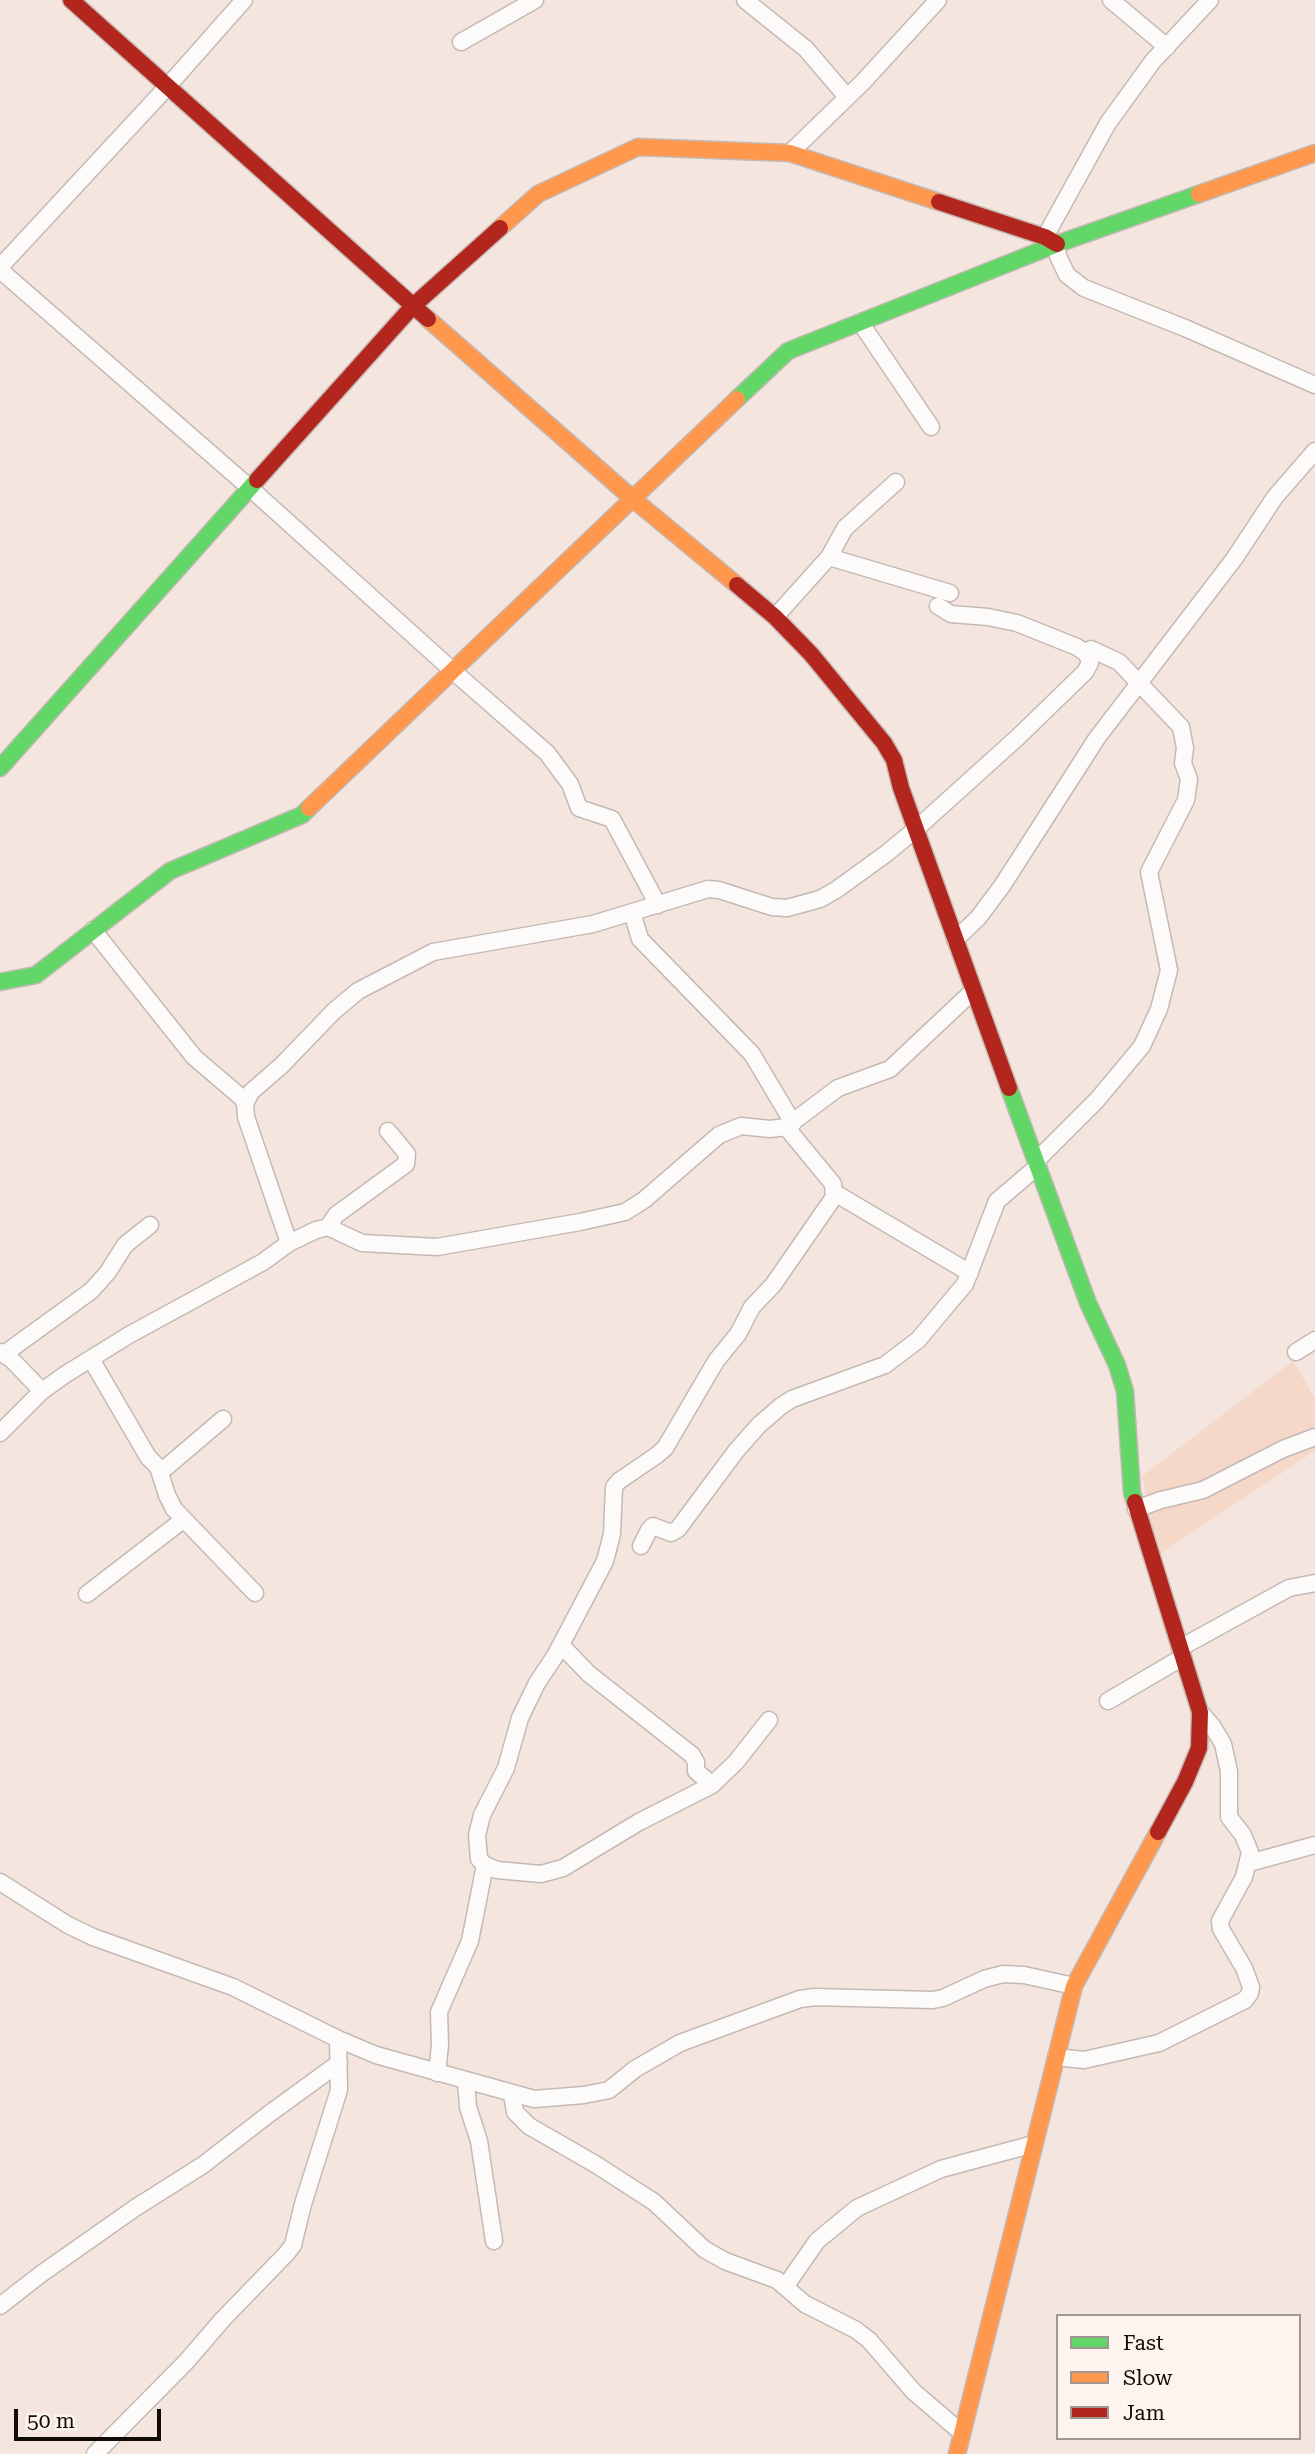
<!DOCTYPE html>
<html>
<head>
<meta charset="utf-8">
<style>
	body { margin:0 }
	#map { position:relative; width:1315px; height:2454px; overflow:hidden; background:#f4e6df; font-family:"Roboto Serif",serif }
	canvas { display:block }
	.legend { position:absolute; left:1056px; top:2314px; width:245px; height:126px; box-sizing:border-box; background:#fef4ef; border:2px solid #a09792; margin:0; padding:9px 12px; list-style:none; font-size:21px; color:#130b07 }
	.legend li { display:flex; align-items:center; gap:14px; height:35px }
	.legend b { width:35px; border:2px solid #a09792 }
	.scale { position:absolute; left:14px; top:2409px; width:147px; height:32px; box-sizing:border-box; border:4px solid #130b07; border-top:0; padding-left:9px; font-size:21px; line-height:24px; white-space:nowrap; color:#130b07; -webkit-text-stroke:5px #fef4ef; paint-order:stroke }
</style>
</head>
<body>
<div id="map">
<canvas width="1315" height="2454"></canvas>
<ul class="legend">
<li><b style="height:9px;background:#63d668"></b>Fast</li>
<li><b style="height:9px;background:#ff974d"></b>Slow</li>
<li><b style="height:9px;background:#b3261e"></b>Jam</li>
</ul>
<div class="scale">50 m</div>
</div>
<script>
const ctx = document.querySelector('canvas').getContext('2d');
ctx.lineJoin = 'round';
function paint(path, color) {
  ctx.fillStyle = color;
  ctx.fill(path, 'evenodd');
}
function shape(rows) {
  const path = new Path2D();
  for (const r of rows) {
    path.moveTo(r[0], r[1]);
    for (let i = 2; i < r.length; i += 2) path.lineTo(r[i], r[i + 1]);
  }
  return path;
}
function strokePath(path, color, width, dash) {
  ctx.strokeStyle = color;
  ctx.lineWidth = width;
  ctx.lineCap = dash ? 'butt' : 'round';
  ctx.setLineDash(dash || []);
  ctx.stroke(path);
}
paint(shape([
	[1293,1361,1315,1398,1315,1451,1158,1555,1142,1476]
]), '#f6d8c9');
const street = shape([
	[745,0,806,49,847,97],
	[1111,0,1167,47],
	[461,42,535,0],
	[790,153,863,82,938,0],
	[1045,237,1108,123,1153,61,1210,0],
	[1057,244,1058,256,1067,275,1084,288,1185,328,1315,385],
	[0,267,168,86,244,0],
	[0,270,250,488,453,671,547,753,570,784,579,808,612,819,658,905],
	[860,322,931,427],
	[829,557,950,593],
	[775,617,829,557,845,528,896,482],
	[632,912,640,939,752,1054,793,1123],
	[93,930,194,1057,242,1098,245,1104],
	[955,940,978,918,1002,886,1097,738,1234,559,1275,497,1315,451],
	[1036,1161,1097,1100,1142,1046,1159,1009,1169,970,1149,872,1186,800,1189,779,1183,763,1185,748,1181,727,1119,662,1091,649],
	[835,1193,970,1273],
	[328,1227,336,1215,406,1164,407,1154,388,1131],
	[289,1243,316,1230,328,1227,362,1243,437,1247,580,1222,625,1212,644,1200,719,1135,741,1126,770,1129,786,1127,838,1088,890,1069,973,991],
	[0,1352,11,1359,42,1391],
	[1296,1352,1315,1340],
	[4,1354,91,1291,108,1272,125,1245,150,1225],
	[91,1359,148,1457,158,1467,164,1469,169,1465,223,1419],
	[0,1433,42,1391,66,1374,129,1335,263,1262,289,1243,246,1117,245,1104,251,1092,282,1065,334,1011,358,991,433,952,593,924,708,889,719,890,772,907,787,908,820,899,836,890,887,853,916,829,1018,737,1085,672,1090,663,1087,654,1077,647,1017,623,988,617,951,614,938,606],
	[158,1467,167,1495,174,1509,255,1593],
	[1136,1509,1161,1500,1203,1490,1283,1449,1315,1437],
	[641,1546,649,1530,653,1526,671,1533,678,1529,736,1451,759,1425,781,1406,792,1399,885,1365,918,1340,965,1284,997,1201,1038,1166],
	[87,1594,183,1520],
	[561,1645,589,1674,692,1755,696,1762,696,1771,712,1785],
	[1180,1648,1289,1588,1315,1583],
	[1108,1701,1183,1657],
	[769,1720,736,1762,712,1785,639,1822,563,1868,541,1874,497,1870,485,1865,479,1859,477,1835,482,1815,506,1768,520,1718,537,1683,555,1656,605,1561,612,1534,614,1487,619,1481,657,1455,665,1448,716,1361,738,1334,752,1307,773,1285,834,1197,833,1184,786,1127],
	[1249,1863,1315,1845],
	[0,1882,68,1925,93,1937,233,1987,338,2039,376,2055,534,2099,584,2095,609,2090,635,2069,680,2043,800,1999,815,1997,933,2000,943,1998,984,1979,1003,1974,1024,1975,1074,1986],
	[1056,2057,1084,2060,1159,2043,1245,2000,1250,1993,1251,1987,1244,1968,1221,1929,1220,1921,1244,1877,1250,1852,1243,1835,1229,1817,1229,1771,1223,1744,1213,1727,1200,1712],
	[437,2073,440,2045,439,2012,470,1941,485,1865],
	[466,2081,468,2107,479,2141,494,2241],
	[512,2094,515,2112,529,2126,595,2164,654,2202,704,2249,725,2261,777,2280,805,2304,856,2330,869,2340,914,2392,962,2433],
	[785,2287,817,2241,857,2208,941,2169,1034,2144],
	[0,2306,41,2274,135,2208,203,2165,269,2114,339,2063],
	[95,2454,186,2362,223,2319,287,2253,293,2245,303,2204,339,2090,338,2039]
]);
const fast = shape([
	[737,399,788,351,1057,244,1199,194],
	[0,768,257,480],
	[0,982,36,975,170,871,302,815,309,808],
	[1009,1088,1088,1303,1117,1365,1125,1391,1132,1493,1135,1502]
]);
const slow = shape([
	[1199,194,1315,153],
	[500,228,538,194,638,147,790,153,939,202],
	[428,319,633,499,737,585],
	[309,808,737,399],
	[957,2454,1074,1986,1158,1832]
]);
const jam = shape([
	[71,0,428,319],
	[939,202,1045,237,1057,244],
	[257,480,413,306,500,228],
	[737,585,775,617,811,654,884,743,894,760,901,788,1009,1088],
	[1135,1502,1200,1712,1199,1748,1185,1782,1158,1832]
]);
strokePath(street, '#c4b9b4', 19);
strokePath(fast, '#c4b9b4', 19);
strokePath(slow, '#c4b9b4', 19);
strokePath(jam, '#c4b9b4', 19);
strokePath(street, '#fdfbfa', 16);
strokePath(fast, '#63d668', 16);
strokePath(slow, '#ff974d', 16);
strokePath(jam, '#b3261e', 16);
</script>
</body>
</html>
